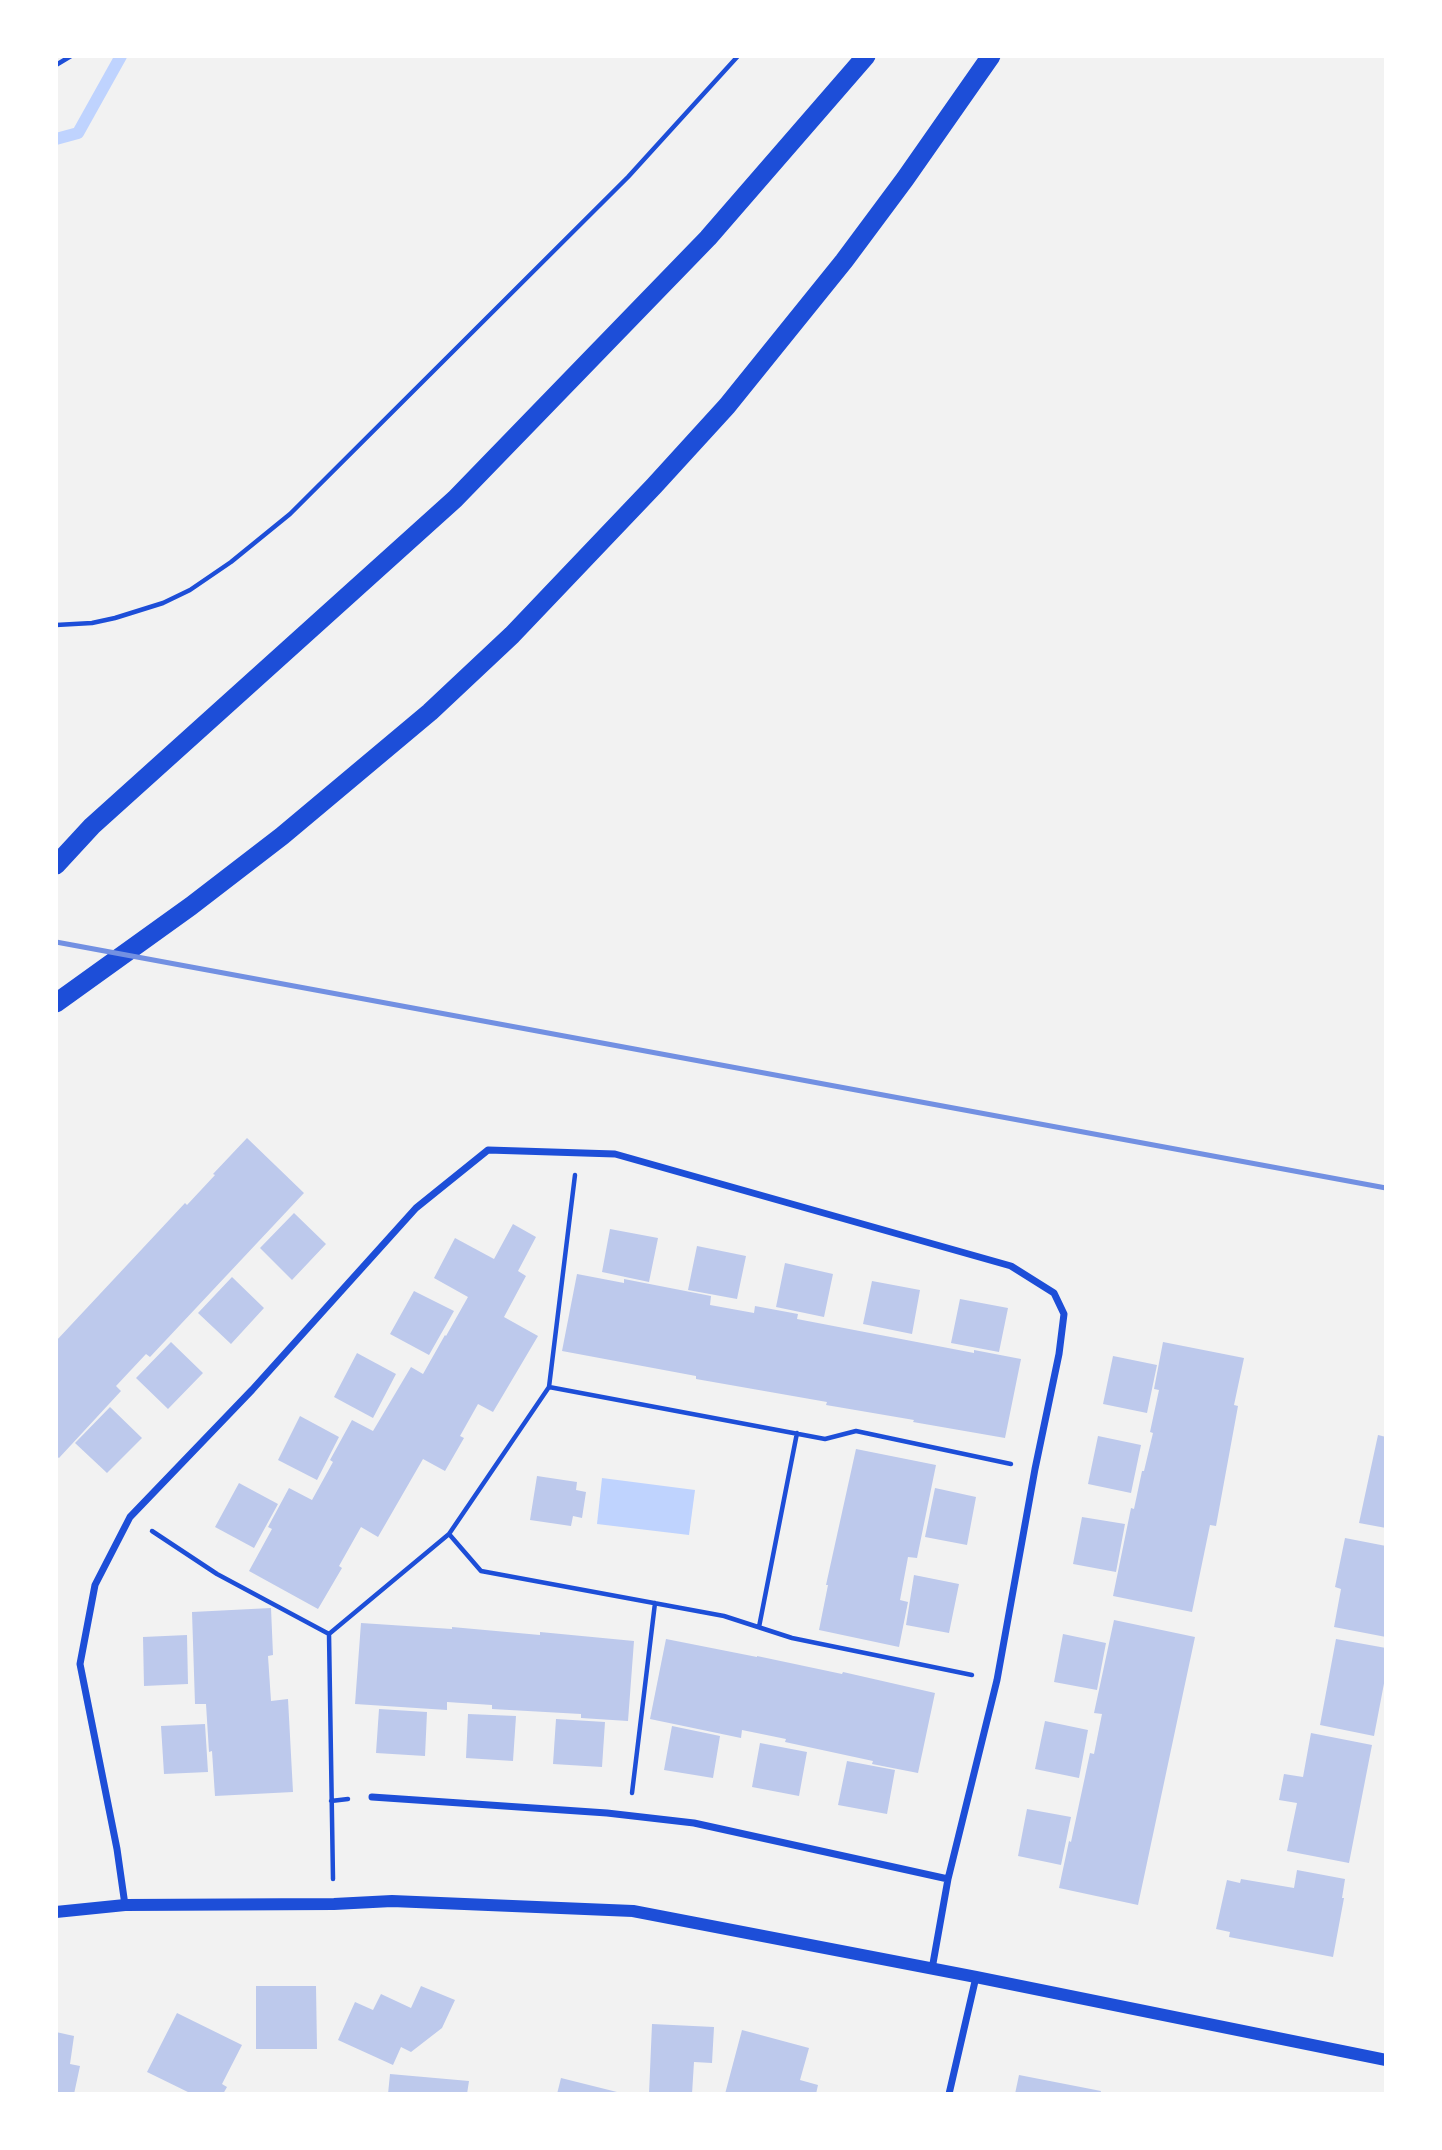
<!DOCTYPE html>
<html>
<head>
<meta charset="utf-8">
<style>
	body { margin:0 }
	#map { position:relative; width:1442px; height:2150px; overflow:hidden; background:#f2f2f2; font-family:"Archivo Narrow",sans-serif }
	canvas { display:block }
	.frame { position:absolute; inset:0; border:58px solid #fff; pointer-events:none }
</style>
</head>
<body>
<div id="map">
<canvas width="1442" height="2150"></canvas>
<div class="frame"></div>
</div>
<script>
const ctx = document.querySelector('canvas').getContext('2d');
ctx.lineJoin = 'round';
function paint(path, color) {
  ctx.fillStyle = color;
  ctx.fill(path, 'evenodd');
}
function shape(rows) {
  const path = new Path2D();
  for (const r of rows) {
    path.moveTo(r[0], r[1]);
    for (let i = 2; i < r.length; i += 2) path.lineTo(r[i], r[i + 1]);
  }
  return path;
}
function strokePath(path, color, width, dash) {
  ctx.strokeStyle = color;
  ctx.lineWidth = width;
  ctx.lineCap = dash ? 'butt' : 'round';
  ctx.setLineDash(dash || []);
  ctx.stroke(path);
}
paint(shape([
	[602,1478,695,1490,689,1535,597,1524]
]), '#bfd3fe');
strokePath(shape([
	[56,139,78,133,121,56]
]), '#bfd3fe', 12);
paint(shape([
	[247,1138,304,1193,150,1357,146,1354,116,1386,121,1391,59,1458,56,1456,56,1341,185,1203,187,1205,215,1175,213,1174],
	[294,1213,326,1244,292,1280,260,1248],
	[513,1224,536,1237,518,1271,526,1276,504,1317,538,1336,493,1412,478,1404,460,1436,464,1438,445,1471,423,1459,378,1537,361,1527,339,1566,342,1568,318,1609,249,1571,272,1529,268,1527,289,1488,312,1500,333,1462,330,1460,352,1420,373,1431,411,1367,423,1374,445,1335,446,1336,468,1297,434,1278,455,1238,494,1259],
	[610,1229,658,1238,649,1282,602,1272],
	[697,1246,746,1256,737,1299,688,1290],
	[785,1263,833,1274,824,1317,776,1307],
	[577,1274,624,1283,624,1279,711,1296,710,1305,754,1313,755,1306,798,1314,797,1319,974,1353,974,1350,1021,1359,1005,1438,913,1422,914,1420,826,1405,827,1402,696,1379,696,1376,562,1351],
	[232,1277,264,1308,231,1344,198,1313],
	[872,1281,920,1290,912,1334,863,1324],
	[414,1291,454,1311,429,1355,390,1334],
	[960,1299,1008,1308,999,1352,951,1343],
	[171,1342,203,1373,168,1409,136,1378],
	[1163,1342,1244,1358,1234,1405,1238,1406,1216,1526,1210,1525,1192,1612,1113,1596,1131,1508,1134,1509,1142,1471,1144,1471,1153,1433,1150,1432,1159,1390,1154,1389],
	[357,1353,396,1374,373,1418,334,1397],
	[1113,1356,1157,1365,1147,1413,1103,1404],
	[110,1407,142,1438,107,1473,75,1443],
	[300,1416,339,1437,317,1480,278,1460],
	[1378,1435,1386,1437,1386,1528,1359,1523],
	[1098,1436,1141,1445,1131,1493,1088,1484],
	[856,1449,936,1465,917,1558,908,1557,900,1600,908,1602,899,1647,819,1630,828,1585,826,1585],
	[537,1476,577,1482,576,1490,586,1492,582,1518,573,1516,571,1526,530,1520],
	[239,1483,278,1504,254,1548,215,1527],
	[935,1488,976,1497,967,1545,925,1537],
	[1082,1517,1125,1524,1116,1572,1073,1564],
	[1345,1538,1386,1546,1386,1637,1334,1627,1341,1589,1335,1587],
	[914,1575,959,1584,949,1633,906,1625],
	[271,1608,273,1655,268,1656,271,1701,288,1699,293,1792,215,1796,212,1751,209,1752,206,1704,195,1704,192,1612],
	[1114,1620,1195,1637,1138,1905,1059,1888,1069,1841,1071,1842,1090,1753,1094,1754,1102,1714,1094,1713],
	[361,1623,452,1629,452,1627,540,1635,540,1632,634,1641,628,1721,581,1718,581,1714,492,1709,492,1705,447,1702,447,1710,355,1704],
	[1063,1634,1106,1643,1097,1690,1054,1682],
	[187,1635,188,1684,144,1686,143,1637],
	[666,1639,757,1657,757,1656,842,1674,843,1672,935,1693,918,1773,872,1764,873,1761,785,1742,786,1739,742,1730,741,1738,650,1719],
	[1336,1639,1386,1648,1386,1673,1374,1736,1320,1725],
	[379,1709,427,1712,425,1756,376,1753],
	[468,1714,516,1716,513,1761,466,1758],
	[556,1719,605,1722,602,1767,553,1764],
	[1045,1721,1088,1730,1079,1778,1035,1769],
	[205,1724,208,1772,164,1774,161,1726],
	[672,1726,720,1736,713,1778,664,1770],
	[1311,1733,1372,1745,1349,1863,1287,1851,1297,1803,1279,1800,1284,1774,1303,1777],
	[760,1743,807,1752,799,1796,752,1787],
	[847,1761,895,1770,887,1814,838,1805],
	[1027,1809,1071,1817,1061,1865,1018,1856],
	[1297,1870,1345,1879,1342,1898,1344,1898,1333,1957,1229,1937,1230,1932,1216,1929,1227,1880,1240,1883,1241,1879,1294,1888],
	[256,1986,316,1986,317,2049,256,2049],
	[421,1986,455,2000,442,2028,411,2052,401,2047,393,2065,338,2040,355,2002,373,2010,381,1994,411,2008],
	[177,2013,242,2045,222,2084,227,2087,223,2094,192,2094,147,2072],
	[652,2024,714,2027,712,2063,694,2062,692,2094,649,2094],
	[742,2030,809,2048,800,2080,818,2085,816,2094,725,2094],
	[56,2032,74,2036,70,2064,80,2066,74,2094,56,2094],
	[390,2074,469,2081,467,2094,388,2094],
	[1019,2075,1101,2091,1100,2094,1015,2094],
	[561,2078,621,2093,621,2094,557,2094]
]), '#bdc9ec');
strokePath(shape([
	[56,65,71,56],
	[56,625,92,623,115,618,163,603,190,590,231,562,290,514,628,177,738,56],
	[549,1387,825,1439,856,1431,1011,1464],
	[152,1531,217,1574,329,1634],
	[449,1534,481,1571,724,1616,792,1638,972,1675],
	[759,1627,797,1433],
	[632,1793,655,1603],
	[331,1801,348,1799],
	[333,1879,329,1634,449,1534,549,1387,575,1175]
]), '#1d4ed8', 4.5);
strokePath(shape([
	[372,1797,607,1813,694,1823,948,1879],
	[125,1905,117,1849,80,1664,95,1585,130,1517,252,1390,416,1208,488,1150,615,1154,1011,1266,1054,1293,1064,1314,1059,1354,1035,1469,997,1680,948,1879,932,1969],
	[949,2094,976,1977]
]), '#1d4ed8', 7);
strokePath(shape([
	[56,1912,125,1905,334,1904,392,1901,633,1911,976,1977,1386,2060]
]), '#1d4ed8', 12);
strokePath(shape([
	[56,865,92,826,455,499,708,238,866,56],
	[56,1003,191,906,282,836,430,712,512,635,654,486,727,406,844,261,905,179,991,56]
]), '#1d4ed8', 19);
strokePath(shape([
	[56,942,1386,1188]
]), '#7290e2', 5);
</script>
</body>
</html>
